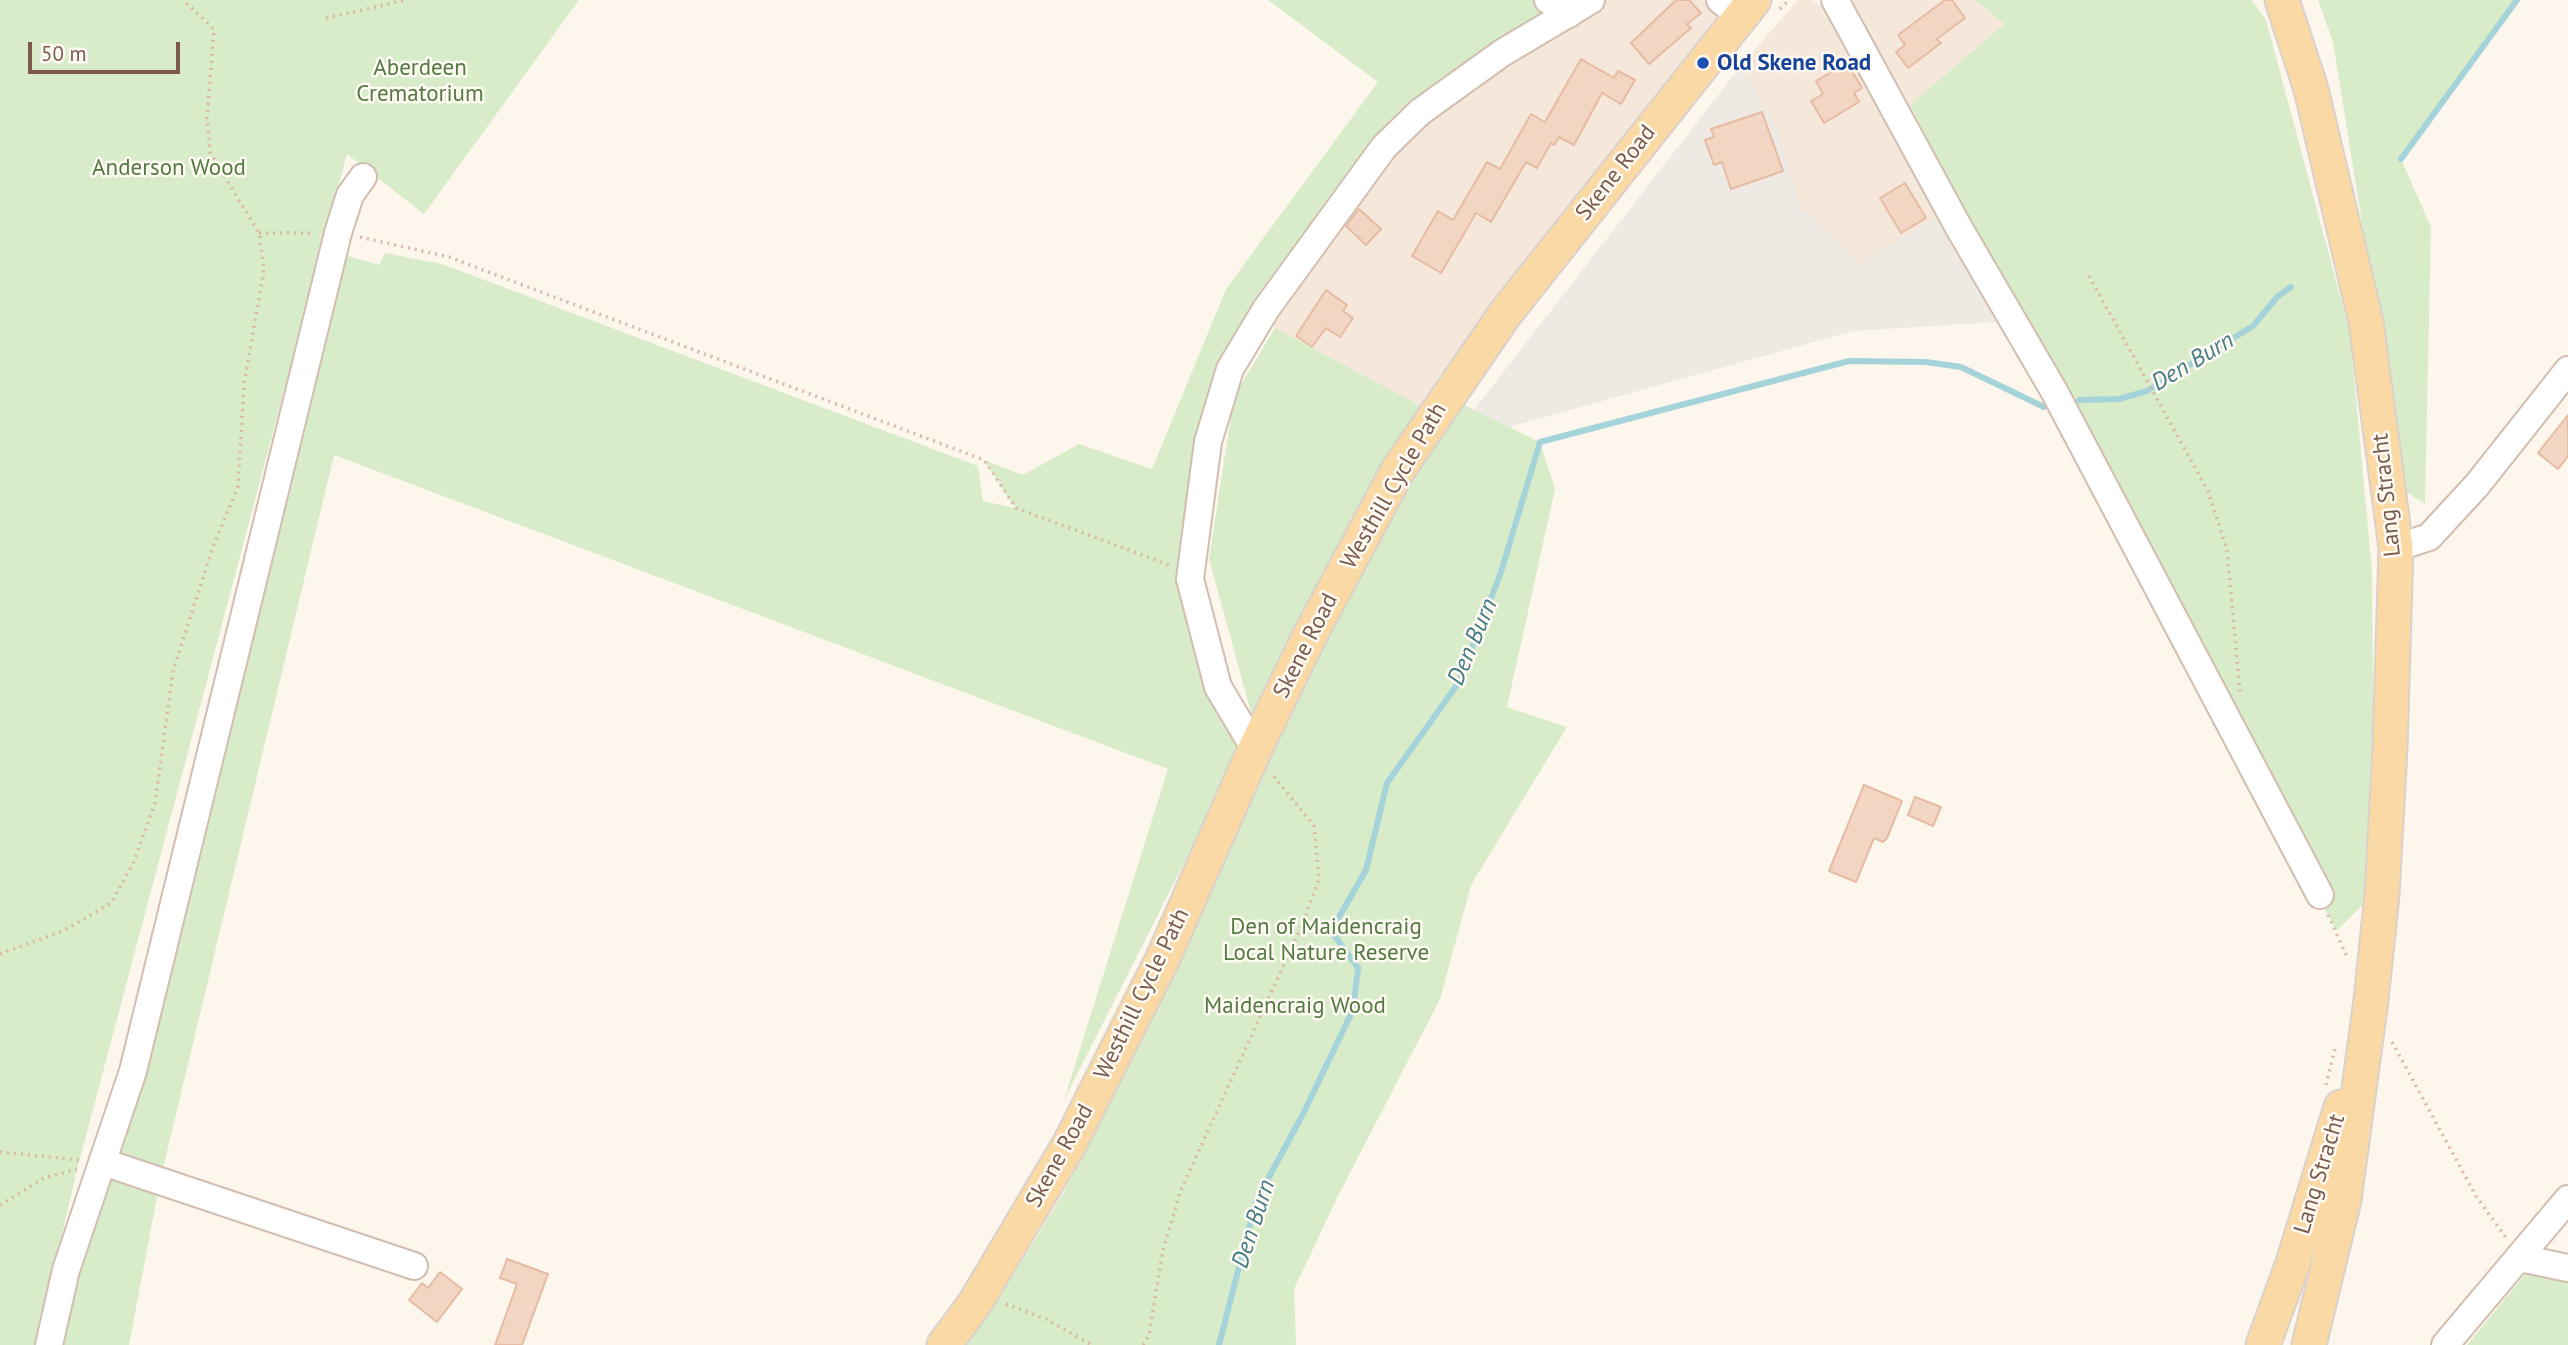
<!DOCTYPE html>
<html>
<head>
<meta charset="utf-8">
<style>
	body { margin:0 }
	#map { position:relative; width:2568px; height:1345px; overflow:hidden; background:#fdf6ec; font-family:"PT Sans",sans-serif }
	canvas { display:block }
	.scale { position:absolute; left:28px; top:42px; width:152px; height:32px; box-sizing:border-box; border:4px solid #7a5c4d; border-top:0; padding-left:9px; font-size:21px; line-height:24px; white-space:nowrap; color:#7a5c4d; -webkit-text-stroke:5px #fffaf3; paint-order:stroke }
</style>
</head>
<body>
<div id="map">
<canvas width="2568" height="1345"></canvas>
<div class="scale">50 m</div>
</div>
<script>
const ctx = document.querySelector('canvas').getContext('2d');
ctx.lineJoin = 'round';
function paint(path, color) {
  ctx.fillStyle = color;
  ctx.fill(path, 'evenodd');
}
function shape(rows) {
  const path = new Path2D();
  for (const r of rows) {
    path.moveTo(r[0], r[1]);
    for (let i = 2; i < r.length; i += 2) path.lineTo(r[i], r[i + 1]);
  }
  return path;
}
function strokePath(path, color, width, dash) {
  ctx.strokeStyle = color;
  ctx.lineWidth = width;
  ctx.lineCap = dash ? 'butt' : 'round';
  ctx.setLineDash(dash || []);
  ctx.stroke(path);
}
function drawText(font, color, halo, rows, align = 'center') {
  ctx.font = font + ' "PT Sans",sans-serif';
  ctx.lineWidth = 5;
  ctx.setLineDash([]);
  ctx.textBaseline = 'middle';
  ctx.strokeStyle = halo;
  ctx.fillStyle = color;
  for (const [text, x, y, turn = 0] of rows) {
    ctx.save();
    ctx.translate(x, y);
    ctx.rotate((+turn || 0) * Math.PI / 180);
    ctx.textAlign = isNaN(turn) ? turn : align;
    if (halo) ctx.strokeText(text, 0, 0);
    ctx.fillText(text, 0, 0);
    ctx.restore();
  }
}
paint(shape([
	[1591,0,1720,0,1741,17,1421,406,1275,328,1266,309,1384,147],
	[1798,0,1812,0,1833,13,1940,216,1860,263,1800,206,1778,128,1740,67],
	[1848,0,1975,0,2004,24,1910,105]
]), '#f5e8da');
paint(shape([
	[1740,67,1778,128,1800,206,1860,263,1940,216,1996,322,1853,331,1509,427,1474,410]
]), '#efe9e4');
paint(shape([
	[0,0,579,0,424,214,347,154,79,1162,36,1345,0,1345],
	[1268,0,1548,0,1569,14,1420,112,1230,369,1190,573,1248,737,1064,1100,1168,769,334,455,160,1181,129,1345,62,1345,76,1282,143,1076,344,255,379,265,385,253,442,264,978,466,983,501,1015,508,984,460,1023,475,1079,444,1152,469,1226,289,1378,82],
	[1975,0,2252,0,2266,20,2350,333,2372,571,2374,777,2366,902,2336,931,2054,391,1910,105,2004,24],
	[2318,0,2517,0,2401,159,2431,227,2425,504,2405,491,2333,42],
	[1275,328,1421,406,1252,716,1209,559,1234,396],
	[1462,404,1540,442,1555,489,1507,707,1567,727,1471,885,1440,999,1338,1196,1294,1289,1296,1345,966,1345,990,1313,1062,1195,1146,1029,1286,720,1398,504],
	[2527,1272,2568,1281,2568,1345,2467,1345]
]), '#d8ecc9');
strokePath(shape([
	[2401,159,2517,0],
	[2079,400,2119,399,2147,391,2253,326,2278,296,2291,287],
	[1219,1345,1256,1201,1303,1114,1353,1010,1358,968,1331,931,1366,870,1387,783,1459,682,1501,572,1540,442,1849,361,1926,362,1961,367,2044,407]
]), '#a5d3da', 6);
const building = shape([
	[1676,0,1689,0,1701,13,1687,24,1691,28,1649,64,1631,43,1676,0],
	[1945,0,1952,0,1965,18,1937,39,1941,43,1908,68,1896,52,1905,45,1898,35,1945,0],
	[1581,59,1614,78,1618,71,1635,80,1621,104,1602,93,1574,145,1559,137,1554,145,1551,143,1537,168,1526,162,1491,222,1476,213,1441,273,1412,256,1438,211,1453,220,1487,162,1500,169,1531,114,1545,122,1581,59],
	[1847,63,1862,88,1854,93,1859,102,1824,123,1811,101,1823,94,1816,81,1847,63],
	[1762,112,1783,171,1731,189,1722,162,1714,165,1705,140,1714,137,1711,129,1762,112],
	[1905,183,1926,218,1901,233,1880,198,1905,183],
	[1359,209,1381,229,1366,245,1346,226,1359,209],
	[1326,290,1347,305,1343,311,1353,318,1340,337,1326,328,1312,347,1296,336,1326,290],
	[2568,415,2568,456,2558,469,2538,453,2568,415],
	[1864,785,1902,801,1887,838,1883,842,1874,838,1856,882,1829,871,1864,785],
	[1915,797,1941,807,1933,826,1908,815,1915,797],
	[507,1259,548,1274,522,1345,495,1345,517,1284,500,1278,507,1259],
	[440,1272,462,1289,437,1322,409,1300,422,1283,428,1288,440,1272]
]);
paint(building, '#f3d5c3');
strokePath(building, '#e6bba3', 2);
const minor = shape([
	[1548,0,1569,14],
	[1720,0,1741,17],
	[1835,0,1959,228,2054,391,2320,895],
	[2396,548,2429,537,2477,485,2568,370],
	[1255,749,1218,687,1190,579,1208,442,1230,369,1266,309,1384,147,1420,112,1502,53,1591,0],
	[103,1162,414,1266],
	[2520,1258,2568,1268],
	[49,1345,66,1270,133,1071,338,233,350,195,363,177],
	[2445,1345,2568,1199]
]);
const major = shape([
	[2282,0,2311,89,2366,322,2396,548,2390,748,2382,895,2371,1000,2344,1200,2309,1345],
	[944,1345,975,1303,1070,1143,1163,958,1255,749,1309,637,1398,470,1505,314,1754,0],
	[2263,1345,2293,1263,2341,1107]
]);
strokePath(minor, '#d1beb0', 30);
strokePath(major, '#dad1cd', 37);
strokePath(shape([
	[1780,9,1789,0],
	[326,18,406,0],
	[259,233,314,233],
	[360,237,449,257,984,460,1016,508,1169,565],
	[2089,276,2208,491,2227,550,2240,692],
	[2328,915,2348,959],
	[0,954,63,931,111,903,133,864,155,803,173,671,213,547,238,486,244,384,264,270,259,233,210,152,207,117,214,29,183,0],
	[2392,1042,2476,1196,2506,1238],
	[2326,1085,2336,1045],
	[0,1152,80,1160],
	[0,1205,44,1178,77,1169],
	[1006,1304,1046,1319,1092,1345],
	[1143,1345,1149,1335,1163,1250,1180,1192,1303,923,1319,879,1314,826,1272,774]
]), '#d9b8a5', 3.5, [2, 5]);
strokePath(minor, '#fff', 26);
strokePath(major, '#fbd9a5', 33);
for (const [x, y, r, color] of [
	[1703,63,7,"#1a4fb4"]
]) {
  const dot = new Path2D();
  dot.arc(x, y, r, 0, 2 * Math.PI);
  ctx.fillStyle = color;
  ctx.fill(dot);
  strokePath(dot, '#fffaf3', 2.5);
}
drawText('bold 23px', '#164399', '#fffaf3', [
	["Old Skene Road",1717,63]
], 'left');
drawText('23px', '#537a41', '#fffaf3', [
	["Aberdeen",420,68],
	["Crematorium",420,94],
	["Anderson Wood",169,168],
	["Den of Maidencraig",1326,927],
	["Local Nature Reserve",1326,953],
	["Maidencraig Wood",1295,1006]
]);
drawText('23px', '#7a5c4d', '#fffaf3', [
	["Skene Road",1616,173,-52],
	["Westhill Cycle Path",1394,486,-60],
	["Lang Stracht",2387,495,-96],
	["Skene Road",1306,646,-63],
	["Westhill Cycle Path",1142,994,-64],
	["Skene Road",1060,1156,-61],
	["Lang Stracht",2320,1174,-73]
]);
drawText('italic 24px', '#437c86', '#fffaf3', [
	["Den Burn",2193,362,-31],
	["Den Burn",1473,642,-67],
	["Den Burn",1254,1224,-72]
]);
</script>
</body>
</html>
